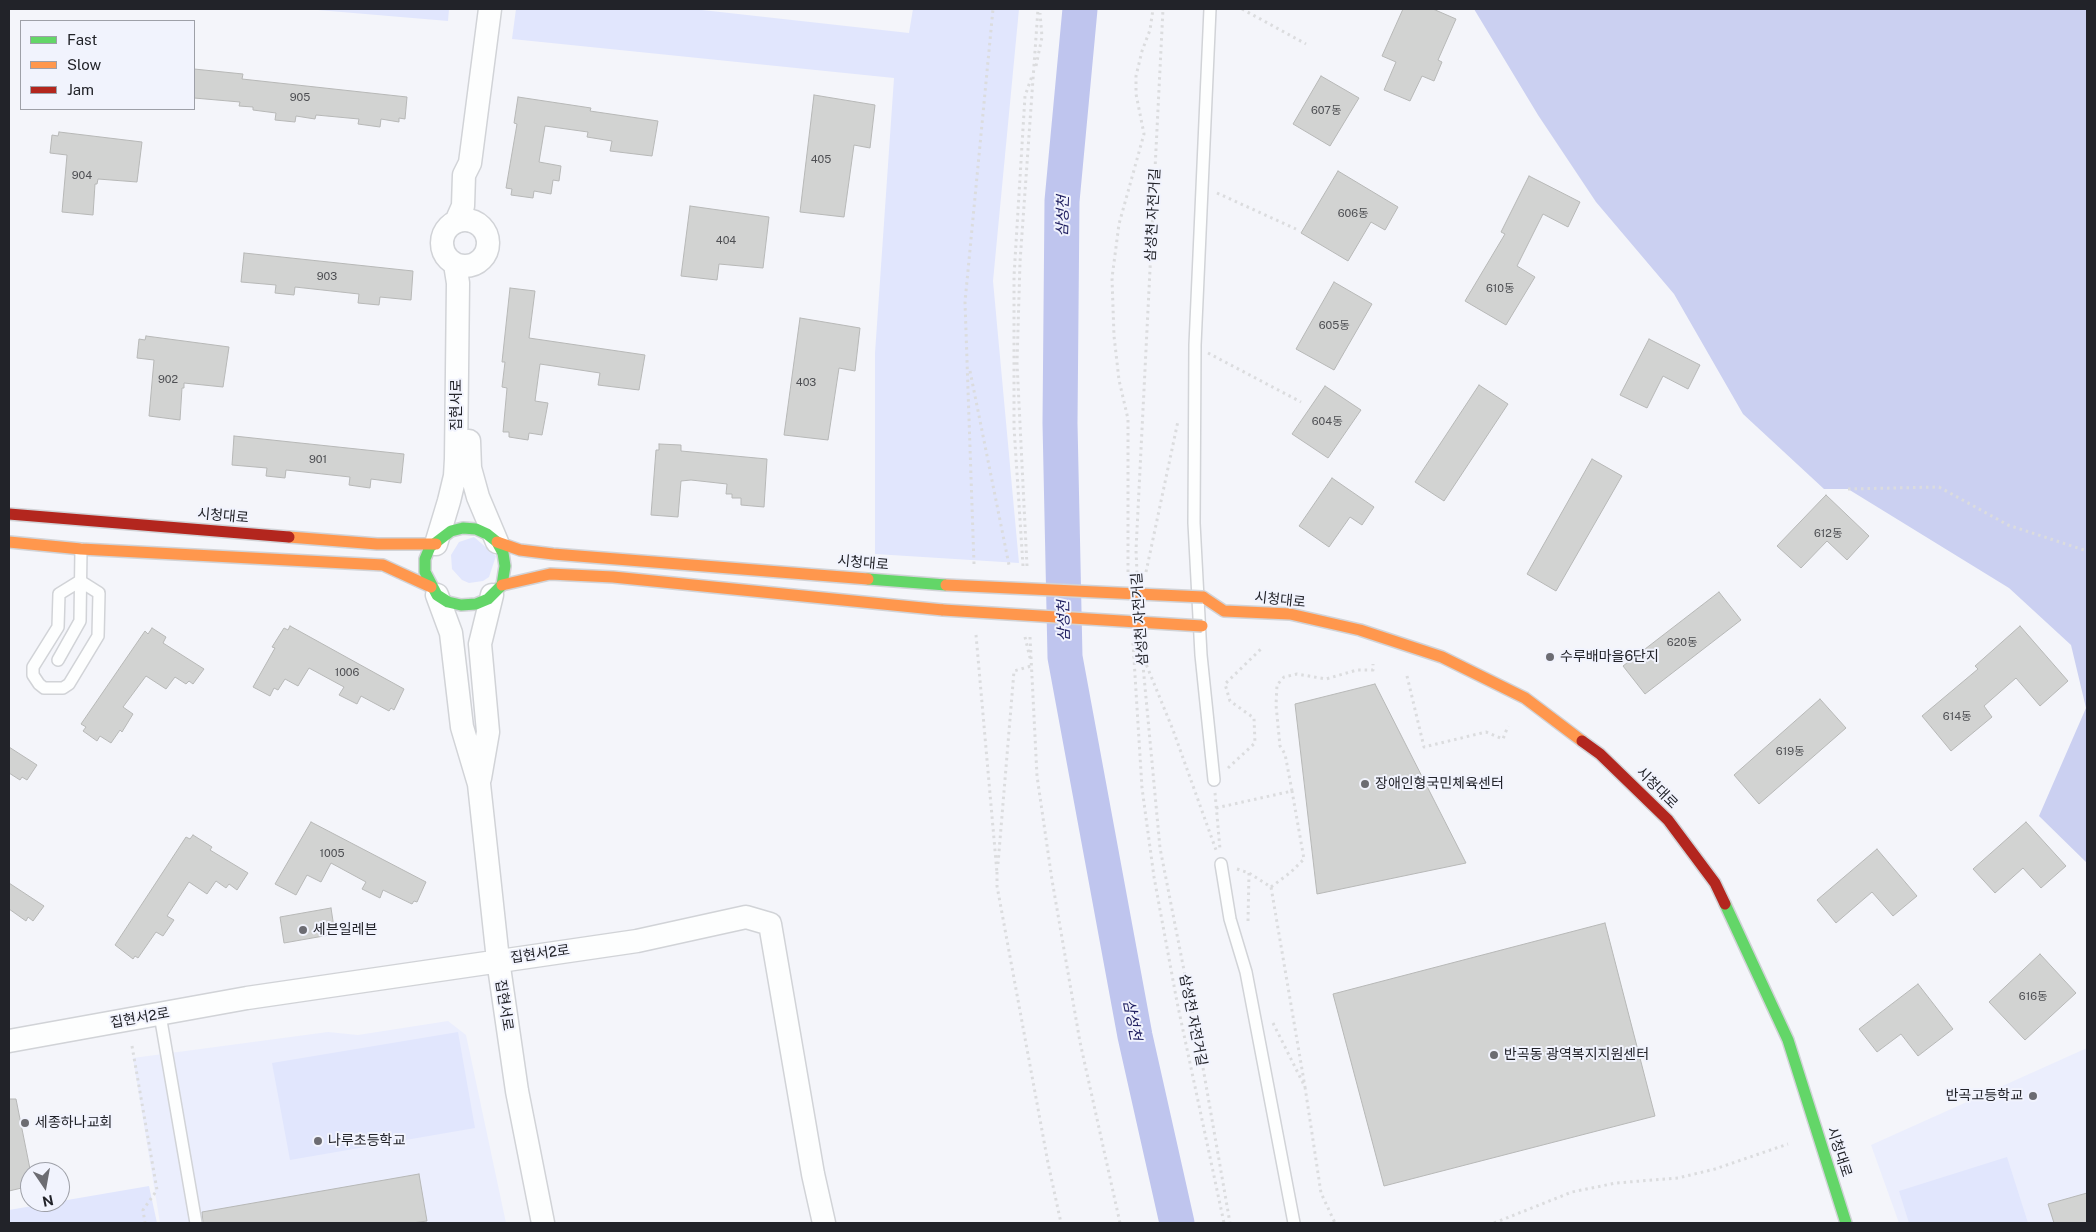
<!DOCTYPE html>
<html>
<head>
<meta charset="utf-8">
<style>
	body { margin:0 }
	#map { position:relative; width:2096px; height:1232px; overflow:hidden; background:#f4f5fa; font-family:"Public Sans",sans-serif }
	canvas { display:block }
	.frame { position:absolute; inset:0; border:10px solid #222329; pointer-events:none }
	.legend { position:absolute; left:20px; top:20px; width:175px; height:90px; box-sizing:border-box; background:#f1f3fd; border:1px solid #9ea0a8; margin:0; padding:6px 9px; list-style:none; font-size:15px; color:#222329 }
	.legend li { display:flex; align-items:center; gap:10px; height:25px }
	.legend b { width:25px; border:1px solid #9ea0a8 }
	.north { position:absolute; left:20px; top:1162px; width:50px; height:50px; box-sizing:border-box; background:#f1f3fd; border:1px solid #9ea0a8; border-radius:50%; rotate:168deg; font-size:14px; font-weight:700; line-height:20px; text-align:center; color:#222329 }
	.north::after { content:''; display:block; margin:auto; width:18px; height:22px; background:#6c6c72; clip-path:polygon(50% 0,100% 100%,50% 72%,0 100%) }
</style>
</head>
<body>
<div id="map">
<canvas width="2096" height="1232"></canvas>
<div class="frame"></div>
<ul class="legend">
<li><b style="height:6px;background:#63d668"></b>Fast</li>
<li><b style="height:6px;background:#ff974d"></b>Slow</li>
<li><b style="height:6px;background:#b3261e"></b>Jam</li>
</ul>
<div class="north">N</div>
</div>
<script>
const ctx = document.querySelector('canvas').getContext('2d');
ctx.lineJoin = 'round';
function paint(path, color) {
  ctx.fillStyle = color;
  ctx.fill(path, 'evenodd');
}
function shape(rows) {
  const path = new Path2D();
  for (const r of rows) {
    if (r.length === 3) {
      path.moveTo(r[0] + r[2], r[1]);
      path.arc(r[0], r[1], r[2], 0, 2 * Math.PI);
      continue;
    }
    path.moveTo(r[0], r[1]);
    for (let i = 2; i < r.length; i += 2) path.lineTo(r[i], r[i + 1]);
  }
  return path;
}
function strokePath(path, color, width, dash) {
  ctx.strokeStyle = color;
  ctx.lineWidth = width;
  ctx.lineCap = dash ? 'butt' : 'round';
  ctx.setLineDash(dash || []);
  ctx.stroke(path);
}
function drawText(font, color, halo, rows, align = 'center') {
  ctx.font = font + ' "Public Sans","Noto Sans KR",sans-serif';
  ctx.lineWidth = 4;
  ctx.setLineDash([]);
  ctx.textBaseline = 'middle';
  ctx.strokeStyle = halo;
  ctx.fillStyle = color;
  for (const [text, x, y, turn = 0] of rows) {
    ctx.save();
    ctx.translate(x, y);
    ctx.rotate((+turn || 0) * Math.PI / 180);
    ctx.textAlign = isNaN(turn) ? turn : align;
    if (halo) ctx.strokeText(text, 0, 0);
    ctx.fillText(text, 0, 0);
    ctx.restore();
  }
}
paint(shape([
	[448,1021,466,1035,506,1223,160,1223,133,1058,328,1032,358,1035],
	[2087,1048,2087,1223,1899,1223,1871,1145]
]), '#ebeefd');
paint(shape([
	[306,9,449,9,448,21],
	[516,9,693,9,909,33,913,9,1019,9,993,281,1019,563,875,554,875,353,894,78,512,39],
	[474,537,496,556,489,577,483,581,469,583,462,580,452,569,451,555,459,542],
	[458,1032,475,1128,290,1160,272,1063],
	[2007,1157,2028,1223,1909,1223,1899,1191],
	[149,1186,157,1223,9,1223,9,1210]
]), '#e1e6fd');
paint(shape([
	[1474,9,2087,9,2087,863,2039,816,2086,708,2071,645,2009,588,1848,489,1824,489,1743,414,1674,294,1596,202,1538,115]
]), '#cbd0f1');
strokePath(shape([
	[1080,9,1062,201,1060,423,1065,657,1135,1036,1177,1223]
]), '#bfc5ee', 35);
const building = shape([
	[1403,9,1433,9,1456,19,1438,60,1442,62,1434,81,1422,76,1410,101,1384,90,1396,62,1382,56,1403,9],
	[194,69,243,74,242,79,407,97,405,119,399,118,399,122,381,119,380,127,358,124,359,119,316,115,315,119,296,116,295,122,275,120,276,113,253,110,253,107,239,106,240,102,194,98,194,69],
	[1321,76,1359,98,1330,146,1293,124,1321,76],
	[814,95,875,105,870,148,854,145,844,217,800,212,814,95],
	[518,97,591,108,590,111,658,121,652,156,610,151,612,141,587,137,588,132,545,126,539,162,561,166,559,181,553,180,551,194,534,191,533,198,511,195,512,189,506,188,517,124,514,123,518,97],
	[59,132,142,142,137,182,98,179,97,184,95,184,93,215,62,212,67,155,50,153,52,135,58,136,59,132],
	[1338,171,1398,207,1385,230,1371,222,1348,261,1301,233,1338,171],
	[1529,176,1580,202,1568,227,1543,214,1517,266,1535,277,1506,325,1465,301,1505,234,1501,232,1529,176],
	[690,206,769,217,763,268,719,264,717,280,681,276,690,206],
	[244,253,413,271,411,300,380,297,379,305,358,303,359,294,295,287,294,295,275,293,276,285,241,282,244,253],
	[1334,282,1372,304,1334,370,1296,349,1334,282],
	[510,288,535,291,529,338,645,355,639,390,598,385,600,373,540,364,535,401,548,403,542,435,529,433,528,440,509,437,509,432,503,432,507,388,502,387,505,362,502,362,510,288],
	[800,318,860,328,855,371,839,368,828,440,784,435,800,318],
	[146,336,229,347,223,387,184,383,184,388,182,388,180,420,149,416,154,360,137,358,139,339,145,340,146,336],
	[1649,339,1700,365,1688,389,1663,376,1647,408,1620,395,1649,339],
	[1479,385,1508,404,1444,501,1415,482,1479,385],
	[1325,386,1361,410,1328,458,1292,434,1325,386],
	[234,436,404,454,401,483,371,479,370,488,349,485,350,477,286,470,285,478,266,476,267,468,232,465,234,436],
	[659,444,681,445,681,451,767,459,764,507,741,505,741,498,732,498,732,494,726,494,727,484,691,480,681,481,678,517,651,515,656,450,659,450,659,444],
	[1592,459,1622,476,1556,591,1527,574,1592,459],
	[1332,478,1374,507,1362,525,1350,517,1329,547,1299,526,1332,478],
	[1826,495,1869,536,1847,560,1827,541,1801,568,1777,546,1826,495],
	[1719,592,1741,620,1645,694,1623,666,1719,592],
	[290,626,404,689,394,710,391,708,389,711,361,696,357,704,339,695,344,687,309,668,298,686,285,679,278,690,274,688,270,696,253,687,275,648,272,647,284,628,288,630,290,626],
	[2020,626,2068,681,2040,706,2016,678,1984,706,1992,717,1951,751,1922,716,1978,669,1975,666,2020,626],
	[152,628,166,637,163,643,204,669,193,684,189,681,186,684,175,677,166,689,146,676,123,707,133,714,122,732,120,730,111,743,100,736,97,741,83,731,86,727,81,724,145,631,148,634,152,628],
	[1375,684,1466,863,1317,894,1295,704,1375,684],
	[1820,699,1846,728,1759,804,1734,775,1820,699],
	[9,747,37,765,27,780,22,777,20,780,9,773,9,747],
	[311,822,426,882,417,902,414,901,412,904,383,890,380,898,362,889,366,882,331,863,321,882,307,875,296,895,275,884,311,822],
	[2026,822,2066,866,2041,888,2023,868,1995,893,1973,869,2026,822],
	[193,835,212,847,210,850,248,873,237,890,229,884,226,888,216,881,207,894,189,882,167,916,174,920,163,936,156,932,138,958,135,956,133,959,115,945,186,837,190,839,193,835],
	[1877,849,1917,896,1893,916,1872,892,1836,923,1817,900,1877,849],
	[9,883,44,906,33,921,28,917,26,921,9,909,9,883],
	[331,908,335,934,284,943,280,917,331,908],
	[1605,923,1655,1116,1384,1186,1333,994,1605,923],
	[2040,954,2076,993,2025,1040,1989,1002,2040,954],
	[1918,984,1953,1029,1918,1056,1901,1034,1877,1052,1859,1029,1918,984],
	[9,1099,16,1099,30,1169,30,1186,9,1191,9,1099],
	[419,1174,427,1221,412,1223,203,1223,202,1212,419,1174],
	[2087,1193,2087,1223,2054,1223,2048,1204,2087,1193]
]);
paint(building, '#d2d3d2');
strokePath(building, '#b7b8b7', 1);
const lane = shape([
	[1210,9,1195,345,1194,523,1201,655,1214,780],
	[80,581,99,593,98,636,69,684,63,688,44,688,39,684,33,675,33,667,58,627,59,594,80,581],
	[58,660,80,621,81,549],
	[1221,864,1230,919,1246,972,1294,1223],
	[160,1015,196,1223]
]);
const street = shape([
	[465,243,23],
	[456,222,463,206,464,175,470,163,490,9],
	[469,441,470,468,478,497,497,542],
	[436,544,449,501,455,476,456,459,458,283,455,264],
	[437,595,451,633,462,727,479,784,498,960,517,1091,543,1223],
	[480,778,488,732,480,644,492,595],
	[9,1041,247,998,637,941,746,917,770,924,813,1174,824,1223]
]);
const fast = shape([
	[463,528,476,529,487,534,497,542,503,553,505,566,502,585,488,599,476,604,461,605,448,602,437,595,425,572,425,559,430,547,451,531,463,528],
	[868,579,946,585],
	[1725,904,1788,1040,1846,1223]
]);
const slow = shape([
	[289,537,377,544,436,544],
	[9,542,81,549,383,565,431,587],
	[497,542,520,550,553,554,868,579],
	[502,585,550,574,613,577,943,610],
	[1203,597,1224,611,1290,614,1360,630,1442,657,1525,698,1582,741]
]);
const jam = shape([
	[9,514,289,537],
	[1582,741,1600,754,1668,820,1715,883,1725,904]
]);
strokePath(lane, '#d1d3d7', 14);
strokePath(street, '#d1d3d7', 25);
strokePath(fast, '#d1d3d7', 14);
strokePath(slow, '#d1d3d7', 14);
strokePath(jam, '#d1d3d7', 14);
strokePath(shape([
	[1242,9,1306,44],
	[1036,66,1042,37,1040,13],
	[1217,193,1296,229],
	[1208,353,1301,402],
	[970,371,1009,565],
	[1848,489,1939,487,2008,525,2087,551],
	[974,564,965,302,993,9],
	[1023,566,1014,427,1014,276,1025,96,1032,76],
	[1027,566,1017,363,1020,262,1038,9],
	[1128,572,1128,419,1119,380,1114,336,1112,278,1119,224,1144,134,1136,94,1136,76,1142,51,1150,30,1153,9],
	[1146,572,1178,421],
	[1137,573,1136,550,1163,9],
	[976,635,997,873],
	[1025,637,1030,658],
	[1030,637,1037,776,1052,880,1080,1042,1120,1223],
	[1133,643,1142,788,1154,877,1177,1002,1224,1223],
	[1141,644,1160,848,1202,1062,1230,1223],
	[1144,659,1173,730,1216,850],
	[1407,676,1424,747,1486,732,1503,739,1508,726],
	[1228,768,1255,743,1254,718,1230,701,1225,684,1263,647],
	[1215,793,1220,849],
	[1216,808,1292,791,1285,754,1280,746,1276,705,1277,685,1284,677,1297,674,1326,679,1357,670,1373,670,1373,664],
	[998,864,1014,671,1031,666],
	[1237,869,1249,873,1271,887,1305,1087],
	[997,872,997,886,1048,1163,1061,1223],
	[1271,887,1291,872,1304,859,1292,791],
	[1248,921,1249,873],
	[1273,1023,1305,1087,1321,1193,1335,1223],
	[132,1046,157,1190,143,1210,145,1223],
	[1494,1223,1572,1192,1616,1183,1678,1178,1715,1169,1788,1144]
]), '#dbdcde', 3, [2.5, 4]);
strokePath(lane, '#fdfefe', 11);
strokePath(street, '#fdfefe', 22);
strokePath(fast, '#63d668', 11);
strokePath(slow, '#ff974d', 11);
strokePath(jam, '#b3261e', 11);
const slowBridge = shape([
	[946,585,1203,597],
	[943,610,1202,626]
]);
strokePath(slowBridge, '#d1d3d7', 14, []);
strokePath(slowBridge, '#ff974d', 11);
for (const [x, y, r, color] of [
	[1550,657,5,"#6c6c72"],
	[1365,784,5,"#6c6c72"],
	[303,930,5,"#6c6c72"],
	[1494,1055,5,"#6c6c72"],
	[2033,1096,5,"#6c6c72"],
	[25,1123,5,"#6c6c72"],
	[318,1141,5,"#6c6c72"]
]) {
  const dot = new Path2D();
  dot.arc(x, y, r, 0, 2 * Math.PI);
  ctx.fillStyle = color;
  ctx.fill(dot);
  strokePath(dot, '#f1f3fd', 2);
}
drawText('11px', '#4e4f53', null, [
	["905",300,98],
	["607동",1326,111],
	["405",821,160],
	["904",82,176],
	["606동",1353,214],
	["404",726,241],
	["903",327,277],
	["610동",1500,289],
	["605동",1334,326],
	["902",168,380],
	["403",806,383],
	["604동",1327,422],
	["901",318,460],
	["612동",1828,534],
	["620동",1682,643],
	["1006",347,673],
	["614동",1957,717],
	["619동",1790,752],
	["1005",332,854],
	["616동",2033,997]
]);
drawText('14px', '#222329', '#f1f3fd', [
	["삼성천 자전거길",1153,215,-87],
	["집현서로",457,405,-90],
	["시청대로",223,516,5],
	["시청대로",863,563,5],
	["시청대로",1280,600,6],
	["삼성천 자전거길",1140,619,-94],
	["시청대로",1657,788,45],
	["집현서2로",540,954,-8],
	["집현서로",504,1005,81],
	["집현서2로",140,1018,-10],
	["삼성천 자전거길",1193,1020,79],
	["시청대로",1839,1152,72]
]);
drawText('14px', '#222329', '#f1f3fd', [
	["수루배마을6단지",1560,657],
	["장애인형국민체육센터",1375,784],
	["세븐일레븐",313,930],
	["반곡동 광역복지지원센터",1504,1055],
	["반곡고등학교",2023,1096,"right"],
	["세종하나교회",35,1123],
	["나루초등학교",328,1141]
], 'left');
drawText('italic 15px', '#202061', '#f1f3fd', [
	["삼성천",1063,216,-88],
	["삼성천",1064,621,-91],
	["삼성천",1132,1020,79]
]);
</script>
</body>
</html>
